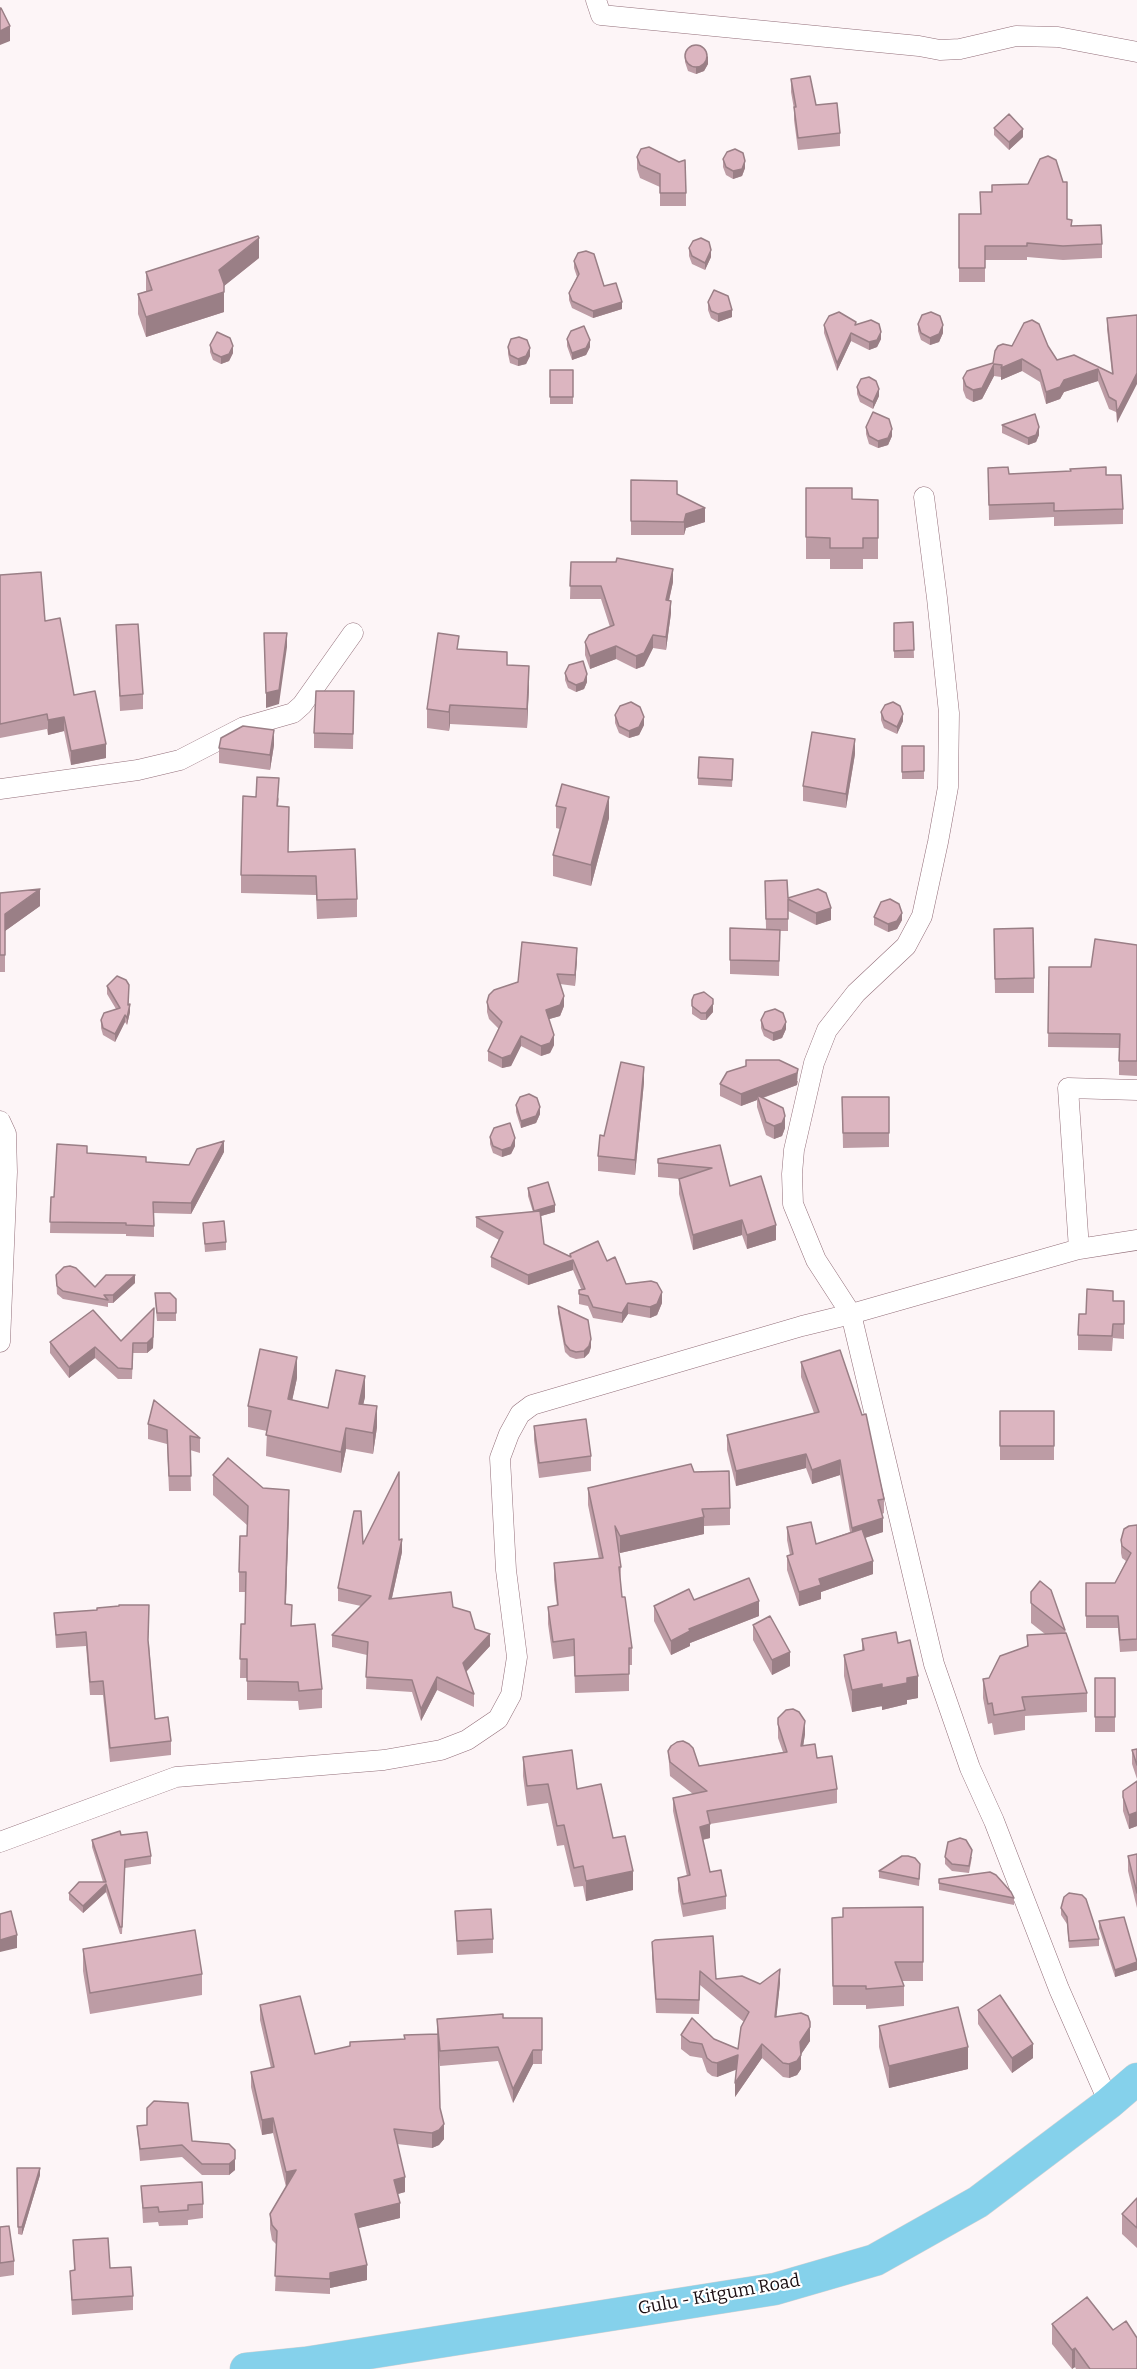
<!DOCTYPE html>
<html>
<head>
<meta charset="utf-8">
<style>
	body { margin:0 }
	canvas { display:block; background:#fdf5f7 }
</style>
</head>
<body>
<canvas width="1137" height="2369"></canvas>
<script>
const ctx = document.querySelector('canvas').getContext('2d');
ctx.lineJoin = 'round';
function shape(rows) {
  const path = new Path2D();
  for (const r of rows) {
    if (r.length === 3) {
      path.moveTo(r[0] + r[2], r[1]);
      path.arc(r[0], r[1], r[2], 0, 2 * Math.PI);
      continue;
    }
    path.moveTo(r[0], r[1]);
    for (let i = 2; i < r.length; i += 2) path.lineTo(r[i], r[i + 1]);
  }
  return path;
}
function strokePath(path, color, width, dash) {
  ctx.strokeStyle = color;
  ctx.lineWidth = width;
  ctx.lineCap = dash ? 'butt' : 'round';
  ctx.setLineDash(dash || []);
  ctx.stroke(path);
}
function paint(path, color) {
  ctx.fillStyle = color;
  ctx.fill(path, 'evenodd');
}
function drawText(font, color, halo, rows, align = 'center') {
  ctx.font = font + ' Bitter,serif';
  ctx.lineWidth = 4.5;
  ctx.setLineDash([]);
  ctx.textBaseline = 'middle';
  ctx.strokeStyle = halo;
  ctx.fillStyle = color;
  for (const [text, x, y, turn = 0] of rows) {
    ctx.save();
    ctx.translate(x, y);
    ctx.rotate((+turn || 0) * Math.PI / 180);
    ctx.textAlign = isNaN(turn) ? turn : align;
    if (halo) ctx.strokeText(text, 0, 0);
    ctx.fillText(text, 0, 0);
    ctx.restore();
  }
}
const street = shape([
	[596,0,601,15,919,46,940,50,960,49,1016,36,1058,37,1137,52],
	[924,497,937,598,949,713,948,787,938,842,922,916,906,946,856,993,827,1030,814,1063,794,1150,792,1174,793,1204,816,1260,851,1314,934,1664,970,1768,994,1821,1059,1989,1109,2103],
	[0,789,138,770,180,760,244,727,293,713,302,705,353,633],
	[0,1121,6,1134,7,1172,0,1342],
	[1079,1249,1068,1088,1137,1090],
	[0,1842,176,1777,384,1760,441,1750,467,1740,498,1719,511,1695,517,1657,506,1570,500,1458,509,1434,520,1414,532,1405,802,1326,851,1314,1079,1249,1137,1240]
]);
const primary = shape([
	[246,2369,305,2363,775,2289,875,2260,978,2202,1109,2103,1137,2079]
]);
strokePath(street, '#936f7a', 21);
strokePath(primary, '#d6d3d4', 33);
strokePath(street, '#fff', 20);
strokePath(primary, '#85d1eb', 32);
paint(shape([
	[685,55,708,64,704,71,696,74,688,71,685,62],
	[791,79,840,133,840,146,798,150,794,120,794,109,791,92],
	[994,128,1023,137,1009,150,994,135],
	[637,157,686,193,686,206,660,206,660,187,640,178,637,169],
	[723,159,745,168,742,176,733,179,726,175,723,167],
	[980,192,1067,219,1072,226,1102,244,1102,258,1063,260,1027,257,1027,260,985,260,985,282,959,282,959,214,981,214],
	[689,248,711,257,705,270,692,264,689,256],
	[259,258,224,286,224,312,146,337,138,314,138,294,146,291,146,272],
	[574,261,604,286,622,309,593,318,572,308,569,300,569,293,577,277,574,268],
	[708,302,732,317,718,322,711,318,708,310],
	[1137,315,1117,423,1116,412,1109,409,1098,381,1064,392,1060,399,1046,404,1040,382,1022,371,1001,380,1001,377,994,376,982,399,973,402,966,398,963,390,963,378,993,363,1012,346,1048,346,1057,360,1074,355,1112,374,1107,329,1107,318],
	[918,324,943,333,939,342,930,345,921,340,918,331],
	[824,325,856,325,881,339,877,347,869,350,851,341,837,371,824,333],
	[567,339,590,347,586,355,572,360,567,346],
	[210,345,233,353,229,361,221,364,213,360,210,352],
	[508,347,530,356,526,364,518,366,510,363,508,354],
	[550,370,573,370,573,404,550,404],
	[857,387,879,396,873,409,860,402,857,394],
	[1002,425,1039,435,1036,442,1028,445,1002,433],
	[866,427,892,436,888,445,878,448,869,444,866,434],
	[988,468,1009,474,1106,475,1123,509,1123,524,1054,526,1054,517,989,520],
	[631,480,677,494,705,522,686,528,684,535,631,535],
	[806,488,852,499,878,500,878,559,863,559,863,569,830,569,830,559,806,559],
	[571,562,673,582,669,601,671,613,666,650,653,648,644,666,636,669,616,659,590,669,585,655,585,642,610,627,601,599,570,599],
	[0,575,45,621,74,695,106,758,71,765,64,731,48,735,47,729,0,738],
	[913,622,914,658,894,658,894,623],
	[116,625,143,694,143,709,120,711],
	[459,649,529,685,527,728,450,724,449,731,427,728,427,709],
	[565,673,587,682,584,689,576,692,568,688,565,680],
	[354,691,353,749,314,748,314,733],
	[881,712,903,721,897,734,884,728,881,720],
	[615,715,644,725,639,735,629,738,619,733,615,723],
	[274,745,270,770,219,763,219,748],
	[902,746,924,746,924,779,902,779],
	[855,754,846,808,803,801,803,786],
	[733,767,732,787,698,785,698,778],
	[279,797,278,806,288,852,357,899,357,917,317,919,316,895,241,893,241,875],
	[556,806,609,818,591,886,553,876,553,855,560,829,556,828],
	[765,881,788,898,831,920,816,925,788,911,788,931,780,931,779,976,730,974,730,928,766,929],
	[0,893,40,906,5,931,5,972,0,972],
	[874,917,902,920,897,929,888,932,874,925],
	[994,929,1034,978,1034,993,995,993],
	[1137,945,1137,1076,1119,1075,1119,1048,1048,1047,1049,967,1091,967],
	[577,958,575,986,560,984,564,1006,560,1016,549,1019,554,1045,550,1053,541,1056,521,1046,511,1066,502,1068,488,1061,488,1051,499,1029,489,1019,487,1012,487,1002,518,982],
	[107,986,129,993,128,1005,130,1012,127,1025,125,1022,115,1042,103,1035,101,1028,101,1020,116,1009,107,994],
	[692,1000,713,1012,706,1020,701,1020,692,1014],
	[761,1020,786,1029,782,1038,773,1041,764,1036,761,1028],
	[798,1081,797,1085,763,1098,785,1128,782,1136,774,1139,766,1135,757,1107,757,1100,741,1106,720,1096,720,1084],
	[644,1082,635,1175,598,1171,598,1156,604,1136],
	[842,1097,889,1097,889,1147,843,1148],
	[516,1105,540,1114,536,1123,521,1128,516,1112],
	[490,1137,515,1146,511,1154,502,1157,493,1153,490,1144],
	[720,1145,730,1186,776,1240,747,1249,742,1235,693,1250,679,1194,679,1179,658,1177,658,1159],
	[224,1152,191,1214,154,1213,154,1237,126,1236,126,1234,50,1233,51,1197,54,1197,87,1153,146,1162,189,1165],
	[528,1188,555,1212,541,1216,544,1244,570,1256,570,1254,607,1261,626,1284,662,1303,657,1315,650,1318,628,1314,622,1323,593,1318,588,1306,579,1304,579,1290,581,1289,573,1270,528,1285,491,1267,491,1257,499,1240,476,1227,476,1217,533,1212,528,1196],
	[203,1223,226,1242,226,1250,205,1252],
	[56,1275,95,1287,135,1283,113,1303,108,1303,108,1307,63,1299,57,1294],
	[176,1299,176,1321,157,1321,155,1300],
	[1113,1301,1124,1316,1124,1339,1113,1338,1112,1351,1078,1350,1078,1335,1086,1314],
	[558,1306,591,1347,589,1353,584,1358,576,1359,570,1357,565,1352,558,1313],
	[154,1319,153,1348,147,1353,133,1353,132,1379,118,1379,95,1358,69,1378,50,1353,50,1342,121,1341],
	[801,1362,884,1499,884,1513,882,1514,883,1532,865,1538,873,1574,821,1592,821,1599,799,1606,787,1570,787,1556,790,1555,787,1540,787,1527,816,1544,850,1532,840,1475,812,1484,806,1468,736,1486,727,1450,727,1435,814,1413,801,1377],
	[297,1378,292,1400,328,1408,365,1397,363,1404,377,1427,373,1454,346,1449,341,1473,266,1456,267,1431,248,1427,248,1406],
	[1000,1411,1054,1411,1054,1460,1000,1460],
	[148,1424,200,1438,200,1453,190,1450,191,1491,169,1491,167,1444,148,1439],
	[534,1426,591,1456,591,1471,539,1478,534,1440],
	[694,1472,730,1508,730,1525,704,1526,704,1534,620,1553,618,1550,621,1567,620,1584,622,1597,632,1648,632,1665,629,1665,629,1691,575,1693,574,1656,553,1659,548,1624,548,1607,557,1606,554,1580,554,1563,599,1559,588,1505,588,1488],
	[213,1475,289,1509,286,1604,292,1626,322,1689,322,1708,299,1710,298,1701,247,1700,247,1678,240,1678,241,1624,245,1624,246,1592,239,1592,239,1572,247,1536,247,1525,213,1495],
	[1137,1525,1137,1651,1120,1652,1118,1628,1086,1628,1086,1583,1115,1583,1126,1561,1122,1558,1121,1553,1121,1540],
	[399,1540,402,1552,392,1598,453,1607,475,1629,490,1646,466,1672,474,1694,474,1707,437,1690,421,1721,412,1692,366,1689,367,1655,332,1647,332,1635,361,1606,338,1601,338,1588,363,1544],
	[1031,1592,1065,1630,1087,1693,1087,1712,1025,1716,1025,1730,994,1735,992,1723,988,1724,983,1698,983,1679,989,1678,1027,1647,1027,1635,1045,1634,1031,1623],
	[694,1600,759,1616,690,1643,690,1646,671,1655,654,1621,654,1606],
	[54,1613,149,1644,155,1719,171,1741,171,1755,110,1762,103,1695,90,1695,86,1646,56,1648],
	[753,1625,790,1666,772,1675,753,1640],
	[862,1639,918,1698,907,1700,907,1704,882,1710,882,1706,852,1712,844,1676,844,1655,862,1651],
	[1095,1678,1115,1678,1115,1732,1095,1732],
	[778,1718,805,1734,803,1746,817,1758,837,1789,837,1803,710,1824,710,1838,703,1840,710,1872,726,1896,726,1909,683,1917,678,1891,678,1878,687,1876,673,1811,673,1798,693,1794,670,1776,668,1751,699,1766,783,1752,778,1738],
	[1137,1749,1137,1779,1132,1764,1132,1750],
	[523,1757,577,1789,613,1838,633,1890,586,1901,583,1886,574,1887,564,1845,557,1846,548,1803,527,1806,523,1776],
	[1137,1781,1137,1826,1129,1829,1123,1811,1123,1797],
	[121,1835,151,1856,151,1864,125,1868,122,1934,120,1934,106,1892,83,1913,69,1900,69,1893,103,1882,92,1847,92,1840],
	[1137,1854,1137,1908,1128,1871,1128,1856],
	[945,1857,972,1857,969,1873,952,1871,945,1864],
	[879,1871,920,1871,919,1886,879,1878],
	[939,1879,1014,1898,1014,1905,939,1890],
	[923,1907,923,1981,902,1981,904,1986,904,2006,866,2009,866,2005,833,2005,832,1918,843,1917],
	[1061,1908,1099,1939,1099,1946,1069,1948,1067,1924,1061,1915],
	[455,1911,493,1939,493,1953,457,1955],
	[1099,1921,1137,1970,1115,1977,1099,1928],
	[652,1942,716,1979,760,1984,780,1983,776,2017,810,2036,810,2041,801,2054,801,2069,797,2075,789,2078,783,2077,762,2058,735,2097,736,2069,717,2077,712,2076,707,2072,702,2058,690,2056,681,2049,681,2035,714,2039,738,2049,744,2022,700,1985,699,2014,656,2013,652,1956],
	[83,1949,202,1974,202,1995,90,2014,83,1971],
	[260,2005,315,2054,437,2034,437,2019,542,2018,542,2064,533,2064,513,2103,498,2061,440,2066,439,2057,440,2108,444,2139,439,2145,432,2148,397,2144,405,2192,398,2194,400,2218,358,2228,367,2280,330,2288,330,2294,275,2291,277,2245,272,2240,270,2229,270,2214,286,2187,273,2133,262,2135,251,2087,251,2072,271,2068,260,2020],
	[978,2010,1033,2058,1012,2073,978,2024],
	[879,2026,968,2069,889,2088,879,2047],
	[137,2126,192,2141,229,2144,235,2170,229,2175,202,2175,182,2157,140,2161],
	[17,2168,40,2175,22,2235,18,2234],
	[141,2186,203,2204,203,2218,188,2220,188,2225,159,2226,158,2222,143,2223],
	[1137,2198,1137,2248,1122,2234,1122,2214],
	[0,2227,14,2261,14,2275,0,2277],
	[73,2240,110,2268,133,2296,133,2310,72,2315,70,2271,74,2271],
	[1052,2324,1113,2330,1137,2369,1076,2369,1075,2367,1072,2369,1052,2344]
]), '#bd9ca5');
paint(shape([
	[10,26,10,41,0,45,0,31],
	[708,56,708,64,704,71,696,74,696,67],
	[1023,129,1023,137,1009,150,1009,142],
	[745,161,745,168,742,176,733,179,733,171],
	[259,238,259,258,219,290,219,270],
	[711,250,711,257,705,270,705,263],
	[224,292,224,312,146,337,146,317],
	[622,302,622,309,593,318,593,311],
	[732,310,732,317,718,322,718,314],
	[943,325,943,333,939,342,930,345,930,338],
	[881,332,881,339,877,347,869,350,869,342],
	[851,333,851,341,837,371,837,363],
	[590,340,590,347,586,355,572,360,572,353],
	[233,346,233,353,229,361,221,364,221,357],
	[530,348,530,356,526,364,518,366,518,359],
	[1022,359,1022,371,1001,380,1001,368],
	[994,364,994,376,982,399,973,402,973,390],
	[1098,369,1098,381,1064,392,1060,399,1046,404,1046,392,1064,380],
	[1137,373,1137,384,1117,423,1117,412],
	[879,389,879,396,873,409,873,402],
	[1039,427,1039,435,1036,442,1028,445,1028,438],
	[892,429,892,436,888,445,878,448,878,441],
	[705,508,705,522,686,528,684,535,684,522,686,514],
	[673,569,673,582,666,613,666,600],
	[671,601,671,613,666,650,666,637],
	[287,633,287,647,279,704,266,708,266,693],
	[653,635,653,648,644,666,636,669,636,656],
	[616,646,616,659,590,669,590,656],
	[529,666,529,685,527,728,527,709],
	[587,674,587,682,584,689,576,692,576,685],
	[450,705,450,724,449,731,449,712],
	[903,714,903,721,897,734,897,727],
	[64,717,64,731,48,735,48,720],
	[644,717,644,725,639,735,629,738,629,731],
	[274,730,274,745,270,770,270,755],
	[855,739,855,754,846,808,846,794],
	[106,744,106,758,71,765,71,751],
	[609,797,609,818,591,886,591,865],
	[40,889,40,906,5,931,5,914],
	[831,908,831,920,816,925,816,913],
	[902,913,902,920,897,929,888,932,888,924],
	[577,948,577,958,575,986,575,975],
	[564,996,564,1006,560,1016,546,1020,546,1010],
	[130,1004,130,1012,127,1025,127,1018],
	[713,1004,713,1012,706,1020,706,1013],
	[125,1015,125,1022,115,1042,115,1034],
	[786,1022,786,1029,782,1038,773,1041,773,1033],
	[554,1035,554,1045,550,1053,541,1056,541,1046],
	[521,1036,521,1046,511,1066,502,1068,502,1058],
	[644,1067,644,1082,635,1175,635,1160],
	[798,1069,797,1085,759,1099,757,1095,757,1100,741,1106,741,1094],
	[540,1107,540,1114,536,1123,521,1128,521,1121],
	[785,1116,785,1128,782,1136,774,1139,774,1126],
	[515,1138,515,1146,511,1154,502,1157,502,1150],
	[224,1141,224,1152,191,1214,191,1203],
	[555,1205,555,1212,534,1218,534,1211],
	[742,1220,742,1235,693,1250,693,1235],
	[776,1225,776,1240,747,1249,747,1235],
	[573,1260,573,1270,528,1285,528,1275],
	[135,1275,135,1283,113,1303,113,1295],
	[662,1292,662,1303,657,1315,650,1318,650,1307],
	[628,1303,628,1314,622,1323,622,1313],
	[154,1308,153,1348,147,1353,147,1343],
	[591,1339,591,1347,589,1353,584,1358,584,1351],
	[95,1347,95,1358,69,1378,69,1367],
	[297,1357,297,1378,288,1420,288,1399],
	[365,1376,365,1397,359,1424,359,1404],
	[377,1406,377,1427,373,1454,373,1433],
	[346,1428,346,1449,341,1473,341,1452],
	[806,1454,806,1468,736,1486,736,1471],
	[840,1460,840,1475,812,1484,812,1470],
	[289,1490,289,1509,285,1624,285,1604],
	[704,1517,704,1534,620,1553,620,1536],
	[883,1518,883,1532,852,1542,852,1528],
	[402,1539,402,1552,389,1611,389,1599],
	[873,1561,873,1574,821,1592,821,1599,799,1606,799,1592,819,1579],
	[759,1601,759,1616,690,1643,690,1646,671,1655,671,1641,689,1629],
	[490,1634,490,1646,463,1675,463,1663],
	[790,1652,790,1666,772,1675,772,1660],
	[918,1676,918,1698,907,1700,907,1704,882,1710,882,1688,907,1678],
	[437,1677,437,1690,421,1721,421,1709],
	[882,1684,882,1706,852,1712,852,1690],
	[805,1721,805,1734,801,1760,801,1746],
	[1137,1812,1137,1826,1129,1829,1129,1815],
	[710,1824,710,1838,700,1840,700,1827],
	[633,1871,633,1890,586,1901,586,1881],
	[106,1884,106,1892,83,1913,83,1906],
	[17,1935,17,1948,0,1952,0,1940],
	[1137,1962,1137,1970,1115,1977,1115,1970],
	[780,1969,780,1983,775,2031,775,2017],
	[810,2022,810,2041,800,2056,800,2042],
	[762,2044,762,2058,735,2097,735,2083],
	[1033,2044,1033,2058,1012,2073,1012,2058],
	[968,2047,968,2069,889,2088,889,2066],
	[533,2050,533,2064,513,2103,513,2089],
	[738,2055,738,2069,717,2077,717,2063],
	[801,2055,801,2069,797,2075,789,2078,789,2064],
	[273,2118,273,2133,262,2135,262,2120],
	[444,2124,444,2139,439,2145,432,2148,432,2133],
	[235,2150,235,2170,229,2175,229,2164],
	[40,2168,40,2175,22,2235,22,2227],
	[296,2170,286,2187,286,2172],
	[405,2177,405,2192,394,2195,394,2180],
	[400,2203,400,2218,355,2229,355,2214],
	[367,2265,367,2280,330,2288,330,2294,330,2273],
	[1075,2348,1075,2367,1072,2369,1072,2350]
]), '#9a7f86');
const building = shape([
	[0,8,1,8,10,26,0,31,0,8],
	[696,56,11],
	[810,76,816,105,837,103,840,133,798,138,794,107,796,107,791,79,810,76],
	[1009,114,1023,129,1009,142,994,128,1009,114],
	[649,147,679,162,685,160,686,193,660,193,660,174,640,165,637,157,641,149,649,147],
	[735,149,743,153,745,161,742,169,733,171,726,167,723,159,727,152,735,149],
	[1048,156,1056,160,1063,182,1067,182,1067,219,1072,220,1071,226,1101,225,1102,244,1063,246,1027,243,1027,246,985,246,985,268,959,268,959,214,981,214,980,192,992,192,992,185,1028,184,1040,159,1048,156],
	[258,236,259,238,219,270,224,284,224,292,146,317,138,294,152,290,146,272,258,236],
	[701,238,709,242,711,250,705,263,692,256,689,248,693,241,701,238],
	[586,251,594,254,604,286,616,283,622,302,593,311,572,301,569,293,579,274,574,261,578,253,586,251],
	[714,290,728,296,732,310,718,314,711,311,708,302,714,290],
	[839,312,856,322,855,325,871,320,879,324,881,332,877,340,869,342,851,333,837,363,824,325,829,316,839,312],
	[931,312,940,316,943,325,939,334,930,338,921,333,918,324,922,315,931,312],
	[1137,315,1137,373,1117,412,1116,401,1109,397,1098,369,1064,380,1060,387,1046,392,1040,370,1022,359,1001,368,1002,365,994,364,982,388,973,390,966,386,963,378,967,371,993,363,995,351,998,346,1003,344,1012,346,1024,323,1032,320,1039,324,1048,346,1057,360,1074,355,1113,374,1107,318,1137,315],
	[584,326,590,340,586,348,572,353,567,339,571,331,584,326],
	[217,332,230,338,233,346,229,354,221,357,213,353,210,345,217,332],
	[519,337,527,340,530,348,526,356,518,359,510,355,508,347,511,339,519,337],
	[550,370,573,370,573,397,550,397,550,370],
	[869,377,876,381,879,389,873,402,860,395,857,387,861,379,869,377],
	[873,412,889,419,892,429,888,438,878,441,869,436,866,427,873,412],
	[1035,414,1039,427,1036,435,1028,438,1002,425,1035,414],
	[1008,467,1009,474,1071,471,1070,469,1106,467,1106,475,1121,475,1123,509,1054,511,1054,503,989,505,988,468,1008,467],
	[631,480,677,481,677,494,705,508,686,514,684,522,631,521,631,480],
	[806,488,852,488,852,499,878,500,878,538,863,538,863,548,830,548,830,538,806,537,806,488],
	[617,558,673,569,666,600,671,601,666,637,653,635,644,653,636,656,616,646,590,656,585,642,589,635,614,625,601,586,570,586,571,562,616,562,617,558],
	[41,572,45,621,60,618,74,695,95,691,106,744,71,751,64,717,48,720,47,714,0,724,0,575,41,572],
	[913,622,914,650,894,651,894,623,913,622],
	[138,624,143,694,120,696,116,625,138,624],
	[264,633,287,633,279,690,266,693,264,633],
	[438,633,459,636,457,649,507,652,507,665,529,666,527,709,450,705,449,712,427,709,438,633],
	[583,661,587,674,584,682,576,685,568,681,565,673,569,665,583,661],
	[316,691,354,691,353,734,314,733,316,691],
	[631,702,640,707,644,717,639,727,629,731,619,726,615,715,620,706,631,702],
	[893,702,900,706,903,714,897,727,884,720,881,712,885,705,893,702],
	[243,726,274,730,270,755,219,748,221,738,243,726],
	[812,732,855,739,846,794,803,786,812,732],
	[902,746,924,746,924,771,902,772,902,746],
	[699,757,733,759,732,780,698,778,699,757],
	[257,777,279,778,277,806,289,807,288,852,355,849,357,899,317,900,316,876,241,875,243,796,256,797,257,777],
	[562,784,609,797,591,865,553,855,566,808,556,806,562,784],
	[787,880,788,898,818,889,826,893,831,908,816,913,788,899,788,919,766,919,765,881,787,880],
	[40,889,5,914,5,955,0,955,0,893,40,889],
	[890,899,899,904,902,913,897,921,888,924,874,917,881,902,890,899],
	[730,928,780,930,779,961,730,960,730,928],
	[1033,928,1034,978,995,979,994,929,1033,928],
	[1095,939,1137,945,1137,1061,1119,1061,1120,1034,1048,1033,1049,967,1091,967,1095,939],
	[522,942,577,948,575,975,557,974,564,996,560,1005,546,1010,554,1035,550,1043,541,1046,521,1036,511,1055,502,1058,488,1051,502,1022,489,1009,487,1002,489,995,494,990,518,982,522,942],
	[117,976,126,980,129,985,128,1005,130,1004,127,1018,125,1015,115,1034,103,1028,101,1020,104,1013,120,1008,107,986,117,976],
	[704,992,713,999,713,1004,706,1013,701,1013,692,1006,692,1000,694,995,704,992],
	[775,1009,783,1013,786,1022,782,1030,773,1033,764,1029,761,1020,765,1012,775,1009],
	[746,1060,779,1060,798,1069,797,1073,741,1094,720,1084,727,1072,746,1066,746,1060],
	[621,1062,644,1067,635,1160,598,1156,600,1135,604,1136,621,1062],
	[529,1094,537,1098,540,1107,536,1116,521,1121,516,1105,520,1097,529,1094],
	[757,1095,783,1108,785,1116,782,1123,774,1126,766,1122,757,1095],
	[842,1097,889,1097,889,1133,843,1133,842,1097],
	[510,1123,515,1138,511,1147,502,1150,493,1146,490,1137,494,1128,510,1123],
	[224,1141,191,1203,153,1202,154,1226,126,1225,126,1223,50,1222,51,1197,54,1197,57,1144,87,1146,87,1153,146,1157,146,1162,189,1165,197,1149,224,1141],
	[720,1145,730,1186,761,1176,776,1225,747,1235,742,1220,693,1235,679,1179,712,1168,658,1163,658,1159,720,1145],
	[548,1182,555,1205,534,1211,528,1188,548,1182],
	[540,1211,544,1244,571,1257,570,1254,598,1241,607,1261,615,1257,626,1284,651,1281,657,1283,662,1292,657,1304,650,1307,628,1303,622,1313,593,1307,588,1296,579,1294,579,1290,585,1289,573,1260,528,1275,491,1257,503,1232,476,1217,540,1211],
	[224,1221,226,1242,205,1244,203,1223,224,1221],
	[70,1266,76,1268,95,1287,106,1275,135,1275,113,1295,104,1295,108,1300,63,1291,57,1286,56,1275,64,1267,70,1266],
	[1087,1289,1113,1291,1113,1301,1124,1301,1124,1324,1113,1324,1112,1336,1078,1335,1079,1314,1086,1314,1087,1289],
	[155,1293,170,1293,176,1299,176,1313,157,1313,155,1293],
	[558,1306,588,1320,591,1339,589,1346,584,1351,576,1352,570,1350,565,1344,558,1306],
	[154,1308,153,1337,147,1343,133,1343,132,1369,118,1368,95,1347,69,1367,50,1342,93,1310,121,1341,154,1308],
	[260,1349,297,1357,288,1399,328,1408,336,1370,365,1376,359,1404,377,1406,373,1433,346,1428,341,1452,266,1435,271,1411,248,1406,260,1349],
	[840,1350,862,1415,866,1414,884,1499,878,1500,883,1518,852,1528,840,1460,812,1470,806,1454,736,1471,727,1435,819,1412,801,1362,840,1350],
	[154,1400,200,1438,190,1436,191,1476,169,1476,167,1430,148,1424,154,1400],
	[1000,1411,1054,1411,1054,1446,1000,1446,1000,1411],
	[586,1419,591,1456,539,1463,534,1426,586,1419],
	[228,1458,263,1488,289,1490,285,1604,292,1605,291,1626,315,1624,322,1689,299,1691,298,1682,247,1681,247,1659,240,1659,241,1624,245,1624,246,1572,239,1572,240,1536,247,1536,248,1506,213,1475,228,1458],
	[691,1464,694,1472,729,1471,730,1508,702,1509,704,1517,620,1536,615,1526,621,1567,619,1567,622,1597,625,1597,632,1648,629,1648,629,1674,575,1676,574,1639,553,1642,548,1607,558,1605,554,1563,603,1558,588,1488,691,1464],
	[399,1472,399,1540,402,1539,389,1599,451,1592,453,1607,470,1612,475,1629,490,1634,463,1663,474,1694,437,1677,421,1709,412,1680,366,1677,368,1642,332,1635,371,1596,338,1588,354,1511,361,1511,363,1544,399,1472],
	[811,1522,816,1544,862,1529,873,1561,819,1579,821,1585,799,1592,787,1556,793,1554,787,1527,811,1522],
	[1137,1525,1137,1639,1120,1640,1118,1616,1086,1616,1086,1583,1115,1583,1131,1553,1122,1546,1121,1540,1124,1529,1129,1526,1137,1525],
	[749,1578,759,1601,689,1629,690,1631,671,1641,654,1606,689,1589,694,1600,749,1578],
	[1040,1581,1051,1590,1065,1630,1031,1603,1031,1592,1040,1581],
	[119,1605,149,1605,148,1640,155,1719,168,1717,171,1741,110,1748,103,1681,90,1682,86,1632,56,1635,54,1613,97,1610,97,1608,119,1606,119,1605],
	[770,1616,790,1652,772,1660,753,1625,770,1616],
	[896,1632,898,1643,910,1640,918,1676,907,1678,907,1683,882,1688,882,1684,852,1690,844,1655,864,1650,862,1639,896,1632],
	[1066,1633,1087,1693,1022,1697,1025,1710,994,1715,992,1703,988,1704,983,1679,989,1678,1000,1656,1028,1646,1027,1635,1066,1633],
	[1095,1678,1115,1678,1115,1717,1095,1717,1095,1678],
	[793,1709,799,1712,805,1721,801,1746,815,1744,817,1758,832,1756,837,1789,707,1811,710,1824,700,1827,710,1872,721,1870,726,1896,683,1904,678,1878,690,1875,673,1798,707,1791,670,1762,668,1751,671,1746,677,1742,683,1741,689,1744,693,1748,699,1766,787,1752,778,1724,778,1718,786,1710,793,1709],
	[1137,1749,1137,1765,1132,1750,1137,1749],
	[572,1750,577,1789,601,1784,613,1838,625,1836,633,1871,586,1881,583,1866,574,1868,564,1825,557,1826,548,1784,527,1786,523,1757,572,1750],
	[1137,1781,1137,1812,1129,1815,1123,1797,1123,1791,1137,1781],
	[120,1831,121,1835,147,1832,151,1856,125,1860,122,1927,120,1927,106,1884,83,1906,69,1893,79,1882,106,1882,92,1840,120,1831],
	[960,1838,966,1840,972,1850,969,1866,952,1864,945,1857,948,1842,960,1838],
	[1137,1854,1137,1893,1128,1856,1137,1854],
	[902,1856,908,1856,915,1858,920,1864,919,1879,879,1871,902,1856],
	[990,1872,996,1875,1011,1892,1014,1898,939,1883,939,1879,990,1872],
	[1069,1893,1082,1895,1086,1899,1099,1939,1069,1941,1067,1917,1061,1908,1064,1897,1069,1893],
	[923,1907,923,1962,895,1962,904,1986,866,1989,866,1986,833,1986,832,1918,843,1917,843,1908,923,1907],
	[491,1909,493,1939,457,1941,455,1911,491,1909],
	[11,1911,17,1935,0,1940,0,1914,11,1911],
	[1124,1917,1137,1962,1115,1970,1099,1921,1124,1917],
	[195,1930,202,1974,90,1993,83,1949,195,1930],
	[713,1936,716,1979,742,1976,760,1984,780,1969,775,2017,801,2013,808,2016,810,2022,810,2027,800,2042,801,2055,797,2061,789,2064,783,2063,762,2044,735,2083,738,2055,717,2063,712,2062,707,2058,702,2044,690,2042,681,2035,692,2018,714,2039,738,2049,741,2027,749,2012,700,1971,699,2000,656,1999,652,1942,655,1940,713,1936],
	[1000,1995,1033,2044,1012,2058,978,2010,1000,1995],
	[300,1996,315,2054,350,2046,350,2042,405,2039,404,2035,438,2034,440,2108,444,2124,439,2130,432,2133,394,2129,405,2177,394,2180,400,2203,355,2214,367,2265,330,2273,330,2279,275,2276,277,2231,272,2225,270,2214,296,2170,286,2172,273,2118,262,2120,251,2072,274,2067,260,2005,300,1996],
	[958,2007,968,2047,889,2066,879,2026,958,2007],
	[503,2014,503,2018,542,2018,542,2050,533,2050,513,2089,498,2047,440,2051,437,2019,503,2014],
	[154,2101,188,2103,192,2141,229,2144,235,2150,235,2159,229,2164,202,2164,182,2145,140,2149,137,2126,147,2125,147,2108,154,2101],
	[17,2168,40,2168,22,2227,18,2227,17,2168],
	[202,2182,203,2204,188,2205,188,2210,159,2212,158,2207,143,2208,141,2186,202,2182],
	[1137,2198,1137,2228,1122,2214,1137,2198],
	[9,2226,14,2261,0,2263,0,2227,9,2226],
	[108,2238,110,2268,131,2267,133,2296,72,2300,70,2271,75,2270,73,2240,108,2238],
	[1087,2297,1113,2330,1126,2321,1137,2338,1137,2369,1090,2369,1075,2348,1072,2350,1052,2324,1087,2297]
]);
paint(building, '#dcb5c0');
strokePath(building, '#9a7f86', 1.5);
drawText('18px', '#190c10', '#fff', [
	["Gulu - Kitgum Road",719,2295,-10]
]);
</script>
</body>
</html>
